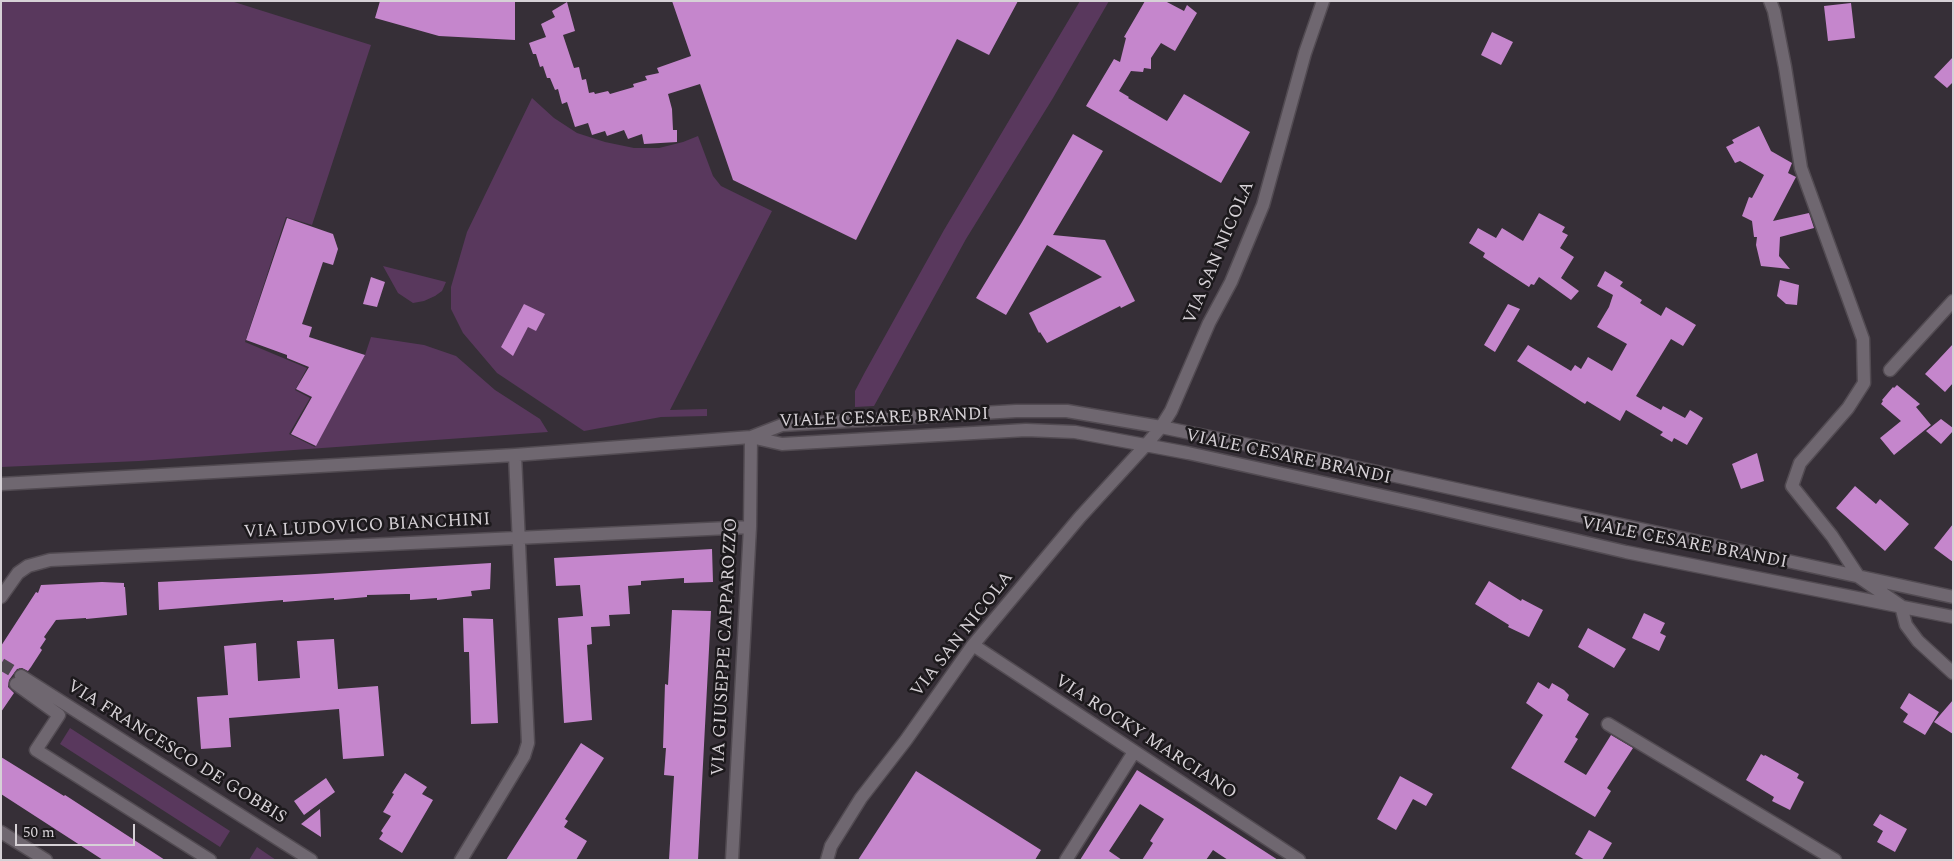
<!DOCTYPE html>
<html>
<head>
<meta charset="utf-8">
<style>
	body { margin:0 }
	#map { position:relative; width:1954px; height:861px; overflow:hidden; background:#362f37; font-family:Spectral,serif }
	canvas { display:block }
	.frame { position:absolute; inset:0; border:2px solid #d6d1d6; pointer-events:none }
	.scale { position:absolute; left:15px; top:824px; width:120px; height:22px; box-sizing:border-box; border:2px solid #d6d1d6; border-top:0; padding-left:6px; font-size:15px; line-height:18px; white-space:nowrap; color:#d6d1d6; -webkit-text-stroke:4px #1c191c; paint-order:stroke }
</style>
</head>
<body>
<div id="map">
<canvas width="1954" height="861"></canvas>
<div class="frame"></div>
<div class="scale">50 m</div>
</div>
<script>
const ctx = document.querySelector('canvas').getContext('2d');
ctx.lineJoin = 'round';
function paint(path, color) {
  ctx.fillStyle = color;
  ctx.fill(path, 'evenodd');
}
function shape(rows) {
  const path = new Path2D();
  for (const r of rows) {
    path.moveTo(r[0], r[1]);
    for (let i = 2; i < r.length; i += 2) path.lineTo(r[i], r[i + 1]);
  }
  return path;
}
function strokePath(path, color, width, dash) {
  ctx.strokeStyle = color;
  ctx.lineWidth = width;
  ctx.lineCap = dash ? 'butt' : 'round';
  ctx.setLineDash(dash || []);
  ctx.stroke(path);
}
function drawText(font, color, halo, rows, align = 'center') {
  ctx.font = font + ' Spectral,serif';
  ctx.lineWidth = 5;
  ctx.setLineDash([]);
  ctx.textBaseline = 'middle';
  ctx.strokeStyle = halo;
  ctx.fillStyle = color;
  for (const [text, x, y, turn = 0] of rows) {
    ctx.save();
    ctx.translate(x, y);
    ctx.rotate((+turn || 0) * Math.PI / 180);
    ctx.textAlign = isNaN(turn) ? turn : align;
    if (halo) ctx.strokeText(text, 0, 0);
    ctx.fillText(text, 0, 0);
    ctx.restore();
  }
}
paint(shape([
	[1,1,231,1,371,45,312,225,286,217,245,342,307,368,295,390,310,398,289,434,315,447,365,355,371,337,424,345,456,356,495,390,540,419,548,432,139,461,1,467],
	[1080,1,1109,1,1053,98,966,239,874,406,855,407,855,391,865,372,944,230],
	[532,98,554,118,577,133,605,142,634,148,659,148,683,142,698,136,713,176,721,186,772,211,670,410,707,409,707,416,661,417,584,431,497,373,463,333,451,309,451,287,467,232],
	[383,266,446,282,442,291,435,296,424,301,413,303,398,293],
	[70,728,230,831,220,847,60,744],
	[257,847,276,860,249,860]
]), '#59385d');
paint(shape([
	[380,1,515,1,515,40,439,36,375,18],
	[672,1,1018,1,989,55,957,39,856,240,733,180,700,84,668,94,672,109,673,130,677,130,677,142,644,144,642,134,628,139,624,130,607,136,605,131,592,135,588,123,575,127,567,102,562,104,558,89,555,90,550,78,547,78,543,66,540,67,536,54,533,54,529,43,546,37,541,24,555,17,552,11,567,2,575,31,563,35,574,68,579,67,582,80,586,79,589,93,594,92,595,94,608,91,610,94,634,87,633,84,647,80,645,76,659,73,657,68,691,56],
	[1145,1,1165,1,1184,11,1187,5,1197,13,1175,51,1161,43,1151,58,1151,69,1144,68,1143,72,1131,71,1119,91,1129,97,1128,98,1167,121,1184,94,1250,132,1221,183,1086,106,1114,59,1120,62,1126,38,1124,37],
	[1851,3,1855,38,1828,41,1824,6],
	[1492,32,1513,42,1501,65,1481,55],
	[1953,57,1953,82,1947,88,1934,77],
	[1759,126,1771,151,1792,163,1788,173,1796,177,1773,221,1809,213,1814,228,1780,237,1779,256,1790,269,1761,266,1756,245,1757,237,1754,237,1752,221,1742,216,1749,197,1752,198,1764,175,1740,161,1735,163,1726,147,1734,143,1732,140],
	[1073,134,1103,151,1053,235,1105,240,1135,301,1121,308,1120,306,1047,343,1040,332,1039,333,1029,313,1102,277,1047,245,1006,315,976,298,1022,222],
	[1539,213,1565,227,1562,232,1568,235,1560,248,1574,257,1561,278,1579,291,1571,300,1539,277,1534,285,1531,284,1529,287,1483,257,1485,253,1469,243,1478,228,1496,238,1502,228,1523,241],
	[287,218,333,234,338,249,333,265,323,262,302,324,312,327,309,337,365,355,316,446,291,434,312,397,296,389,309,367,287,358,287,355,246,340],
	[1605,271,1623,282,1620,286,1642,300,1640,303,1661,316,1666,307,1696,325,1683,346,1671,339,1636,396,1661,410,1663,406,1685,418,1690,410,1703,418,1687,445,1674,438,1672,442,1660,435,1663,432,1626,410,1620,421,1587,401,1585,404,1517,361,1528,345,1571,371,1575,365,1581,369,1588,357,1612,371,1627,344,1597,327,1609,307,1613,295,1597,286],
	[371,277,385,282,377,307,363,304],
	[1780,280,1799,285,1797,305,1786,304,1777,296],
	[524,304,545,314,536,331,528,327,513,356,501,347],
	[1508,304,1520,309,1495,352,1484,345],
	[1953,344,1953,383,1945,392,1925,374],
	[1897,385,1920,404,1916,407,1931,425,1894,455,1880,438,1901,421,1881,404,1883,401,1882,400,1893,387,1894,388],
	[1941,419,1953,428,1953,431,1941,444,1926,431],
	[1757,453,1764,481,1741,489,1732,464],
	[1855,486,1876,504,1880,499,1909,524,1885,551,1836,508],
	[1953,524,1953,562,1934,548],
	[712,549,713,582,684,583,684,578,641,581,641,585,628,586,630,614,609,615,610,626,591,627,592,644,587,645,592,720,564,723,558,618,583,616,580,585,556,586,554,558],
	[491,563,490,589,471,591,472,596,437,600,437,598,410,600,410,594,406,594,367,595,367,597,334,600,334,598,283,602,283,600,159,610,158,582,315,574],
	[1489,581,1521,601,1522,599,1543,610,1529,637,1508,627,1509,625,1475,604],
	[102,582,124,583,124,587,125,587,127,615,86,619,86,618,56,620,44,637,46,639,40,648,42,650,31,667,28,671,22,668,17,669,9,680,8,687,14,693,1,712,1,646,36,592,38,593,41,585],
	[672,610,711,611,698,860,669,860,674,776,664,775,666,748,663,748,665,684,668,685],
	[1644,613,1665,623,1660,633,1666,636,1659,651,1632,638],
	[463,618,493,619,498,723,471,724,469,652,464,652],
	[1588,628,1626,649,1614,668,1578,647],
	[334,639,338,689,378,686,384,756,343,759,339,709,229,718,231,747,201,749,197,697,228,695,224,646,256,643,258,681,300,678,297,641],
	[1538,682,1549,689,1552,683,1564,690,1569,695,1567,700,1589,714,1575,737,1578,739,1564,762,1586,775,1611,735,1633,748,1607,788,1611,791,1595,817,1511,768,1543,715,1526,703],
	[1909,693,1939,712,1925,735,1903,722,1908,714,1900,708],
	[1953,700,1953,734,1934,722],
	[581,743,604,758,565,819,568,821,564,827,587,841,576,860,506,860],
	[1761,754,1764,756,1765,755,1799,774,1797,778,1804,782,1790,810,1772,801,1774,797,1746,780],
	[1,757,64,796,65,795,165,860,103,860,1,794],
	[1137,770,1196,807,1278,860,1228,860,1213,850,1206,860,1142,860,1153,843,1150,841,1164,819,1140,804,1109,851,1122,860,1080,860],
	[916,771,1041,850,1035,860,858,860],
	[405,773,427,787,422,794,433,800,402,853,379,839,383,833,381,831,391,816,383,812,394,794,392,793],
	[1400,776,1433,794,1426,806,1413,799,1396,830,1377,819],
	[326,778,335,792,304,815,294,801],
	[320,809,321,837,301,824],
	[1880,814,1907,829,1895,852,1877,842,1883,831,1873,825],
	[1589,830,1612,843,1602,860,1585,860,1575,854]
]), '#c586cc');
strokePath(shape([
	[1,664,21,676]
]), '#4e474f', 12, [12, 6]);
const minor = shape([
	[1770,1,1774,11,1785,67,1801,168,1863,339,1864,383,1848,408,1800,463,1792,486,1832,536,1859,577,1901,606,1906,625,1918,641,1953,673],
	[1890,370,1953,301],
	[751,437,782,444,1026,430,1075,432,1188,453,1424,505,1626,552,1953,617],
	[1,484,515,455,751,437,782,425,1016,411,1067,411,1161,427,1322,460,1953,597],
	[1,597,18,573,28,566,50,560,750,527],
	[973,645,1299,860],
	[21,676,311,860],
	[16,684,59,715,36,750,210,860],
	[1608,724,1835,860],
	[1,832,46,860],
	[461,860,524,756,528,743,515,455],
	[732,860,750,527,751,437],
	[827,860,831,846,861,798,906,740,973,645,1080,517,1146,445,1161,427,1171,411,1209,323,1231,282,1263,205,1305,53,1323,1],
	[1066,860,1134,752]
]);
strokePath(minor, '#524b52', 15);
strokePath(minor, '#6f6770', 12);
drawText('18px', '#d6d1d6', '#1c191c', [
	["VIA SAN NICOLA",1220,253,-67],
	["VIALE CESARE BRANDI",884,419,-2],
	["VIALE CESARE BRANDI",1288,458,12],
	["VIA LUDOVICO BIANCHINI",367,527,-3],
	["VIALE CESARE BRANDI",1684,544,11],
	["VIA SAN NICOLA",963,635,-52],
	["VIA GIUSEPPE CAPPAROZZO",726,647,-87],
	["VIA ROCKY MARCIANO",1145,738,33],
	["VIA FRANCESCO DE GOBBIS",176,753,32]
]);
</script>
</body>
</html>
